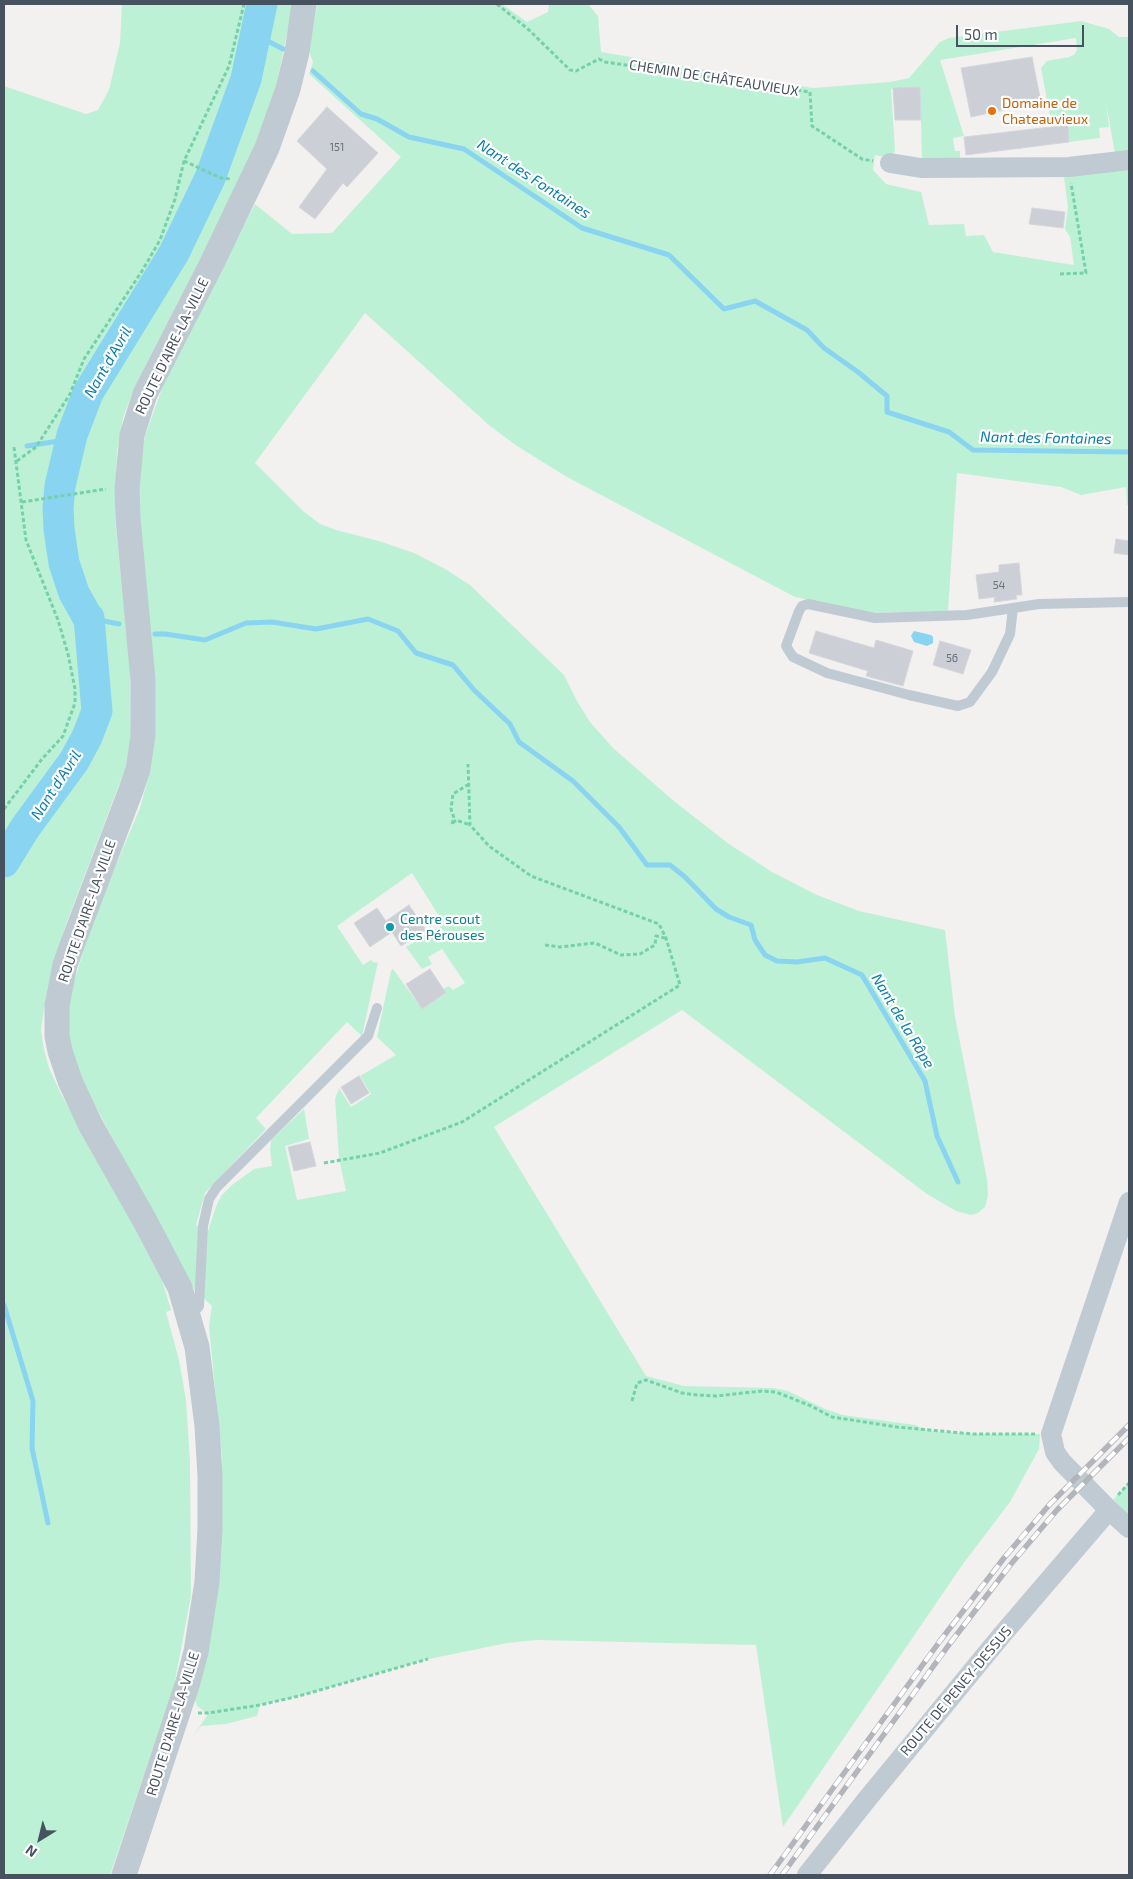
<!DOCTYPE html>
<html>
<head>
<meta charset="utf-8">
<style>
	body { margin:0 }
	#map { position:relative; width:1133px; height:1879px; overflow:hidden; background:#f3f0f0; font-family:"Exo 2",sans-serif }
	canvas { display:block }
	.frame { position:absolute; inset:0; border:5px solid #47525f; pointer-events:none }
	.north { position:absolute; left:15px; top:1814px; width:50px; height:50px; -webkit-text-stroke:4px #fff; paint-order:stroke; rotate:216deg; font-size:14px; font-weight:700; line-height:20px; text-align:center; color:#47525f }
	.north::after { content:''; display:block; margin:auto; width:18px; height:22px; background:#47525f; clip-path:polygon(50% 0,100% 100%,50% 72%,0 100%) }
	.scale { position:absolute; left:956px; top:25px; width:128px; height:22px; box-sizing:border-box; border:2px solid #47525f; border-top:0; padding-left:6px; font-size:15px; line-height:18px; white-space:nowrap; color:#47525f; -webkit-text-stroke:4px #fff; paint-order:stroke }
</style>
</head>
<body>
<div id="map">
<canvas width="1133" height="1879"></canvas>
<div class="frame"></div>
<div class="north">N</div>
<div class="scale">50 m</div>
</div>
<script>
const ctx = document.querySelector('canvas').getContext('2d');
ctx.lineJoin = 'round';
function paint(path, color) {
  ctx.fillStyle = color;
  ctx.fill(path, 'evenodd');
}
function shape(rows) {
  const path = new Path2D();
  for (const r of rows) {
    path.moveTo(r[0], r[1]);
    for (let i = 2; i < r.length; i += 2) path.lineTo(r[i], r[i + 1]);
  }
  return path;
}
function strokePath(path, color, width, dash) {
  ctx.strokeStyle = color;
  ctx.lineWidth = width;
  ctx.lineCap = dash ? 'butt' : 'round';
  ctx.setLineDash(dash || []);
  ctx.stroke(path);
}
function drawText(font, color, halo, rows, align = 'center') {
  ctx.font = font + ' "Exo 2",sans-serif';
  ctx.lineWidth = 4.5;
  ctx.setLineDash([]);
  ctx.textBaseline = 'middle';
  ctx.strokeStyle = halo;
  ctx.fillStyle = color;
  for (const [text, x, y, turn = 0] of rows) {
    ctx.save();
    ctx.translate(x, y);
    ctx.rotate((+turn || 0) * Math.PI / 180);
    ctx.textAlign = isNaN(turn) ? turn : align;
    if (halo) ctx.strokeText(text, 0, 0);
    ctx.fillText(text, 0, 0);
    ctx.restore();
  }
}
paint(shape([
	[122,4,293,4,276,87,264,123,250,157,224,212,139,378,131,396,123,418,117,451,115,517,130,668,131,735,125,769,65,927,47,990,41,1030,44,1050,49,1068,61,1094,144,1242,162,1280,171,1310,166,1312,179,1360,186,1400,190,1462,191,1596,174,1686,110,1875,4,1875,4,86,86,114,98,110,109,90,120,43],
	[317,4,502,4,527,22,548,12,549,4,588,4,598,16,601,52,813,88,890,82,909,78,940,42,949,38,1081,21,1109,29,1119,37,1129,37,1129,151,1115,153,1106,103,1109,127,1099,128,1100,138,1069,142,1067,125,1052,126,1041,68,1047,61,1069,57,1074,55,1077,50,1076,38,940,60,964,136,953,138,955,151,960,151,960,160,922,158,920,87,891,89,895,151,890,158,875,155,873,170,886,184,921,192,929,225,964,224,966,236,984,235,993,252,1074,265,1070,237,1065,229,1068,207,1064,177,1129,169,1129,505,1127,505,1126,487,1081,495,1061,487,957,473,948,611,873,613,795,597,567,477,517,446,490,426,365,313,255,463,303,511,320,524,336,530,379,541,414,553,445,569,470,585,564,675,577,701,590,722,613,748,675,802,729,844,772,872,817,895,859,911,945,930,955,1017,987,1179,988,1195,985,1207,978,1213,971,1215,956,1211,927,1194,682,1010,494,1127,646,1376,684,1386,773,1388,788,1391,825,1409,843,1415,915,1425,928,1431,973,1434,1040,1434,1039,1449,1010,1502,963,1564,783,1827,756,1645,536,1640,507,1643,424,1660,299,1696,260,1705,257,1716,226,1724,201,1726,192,1738,208,1714,197,1706,194,1697,221,1542,222,1458,209,1326,212,1306,194,1289,93,1102,78,1072,71,1052,67,1022,70,995,94,917,140,808,150,771,155,740,155,703,138,513,139,470,145,436,165,380,255,204,292,234,332,233,401,157,309,74,313,62,309,51],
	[412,873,444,924,406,947,422,969,432,964,428,957,442,949,465,983,453,990,449,986,443,989,446,994,422,1009,393,969,391,971,377,1037,396,1055,360,1076,371,1094,351,1107,339,1088,335,1099,339,1158,346,1191,297,1200,285,1146,309,1139,304,1109,271,1140,270,1150,272,1166,254,1169,232,1185,222,1195,217,1204,208,1231,196,1225,205,1193,266,1129,256,1118,347,1022,362,1036,378,962,374,963,371,960,363,965,337,926],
	[1129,1483,1129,1516,1113,1500]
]), '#bdf1d5');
paint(shape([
	[914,631,931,635,933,637,933,643,927,646,914,642,911,636]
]), '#89d4f0');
strokePath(shape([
	[256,35,283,49],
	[313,71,361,114,377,119,409,137,464,149,582,228,669,255,724,309,755,301,807,330,824,348,858,372,887,396,887,412,949,432,973,450,1129,452],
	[27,446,71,439],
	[89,618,119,624],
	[155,634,165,634,205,640,246,623,272,622,316,629,368,619,398,631,416,653,453,665,474,690,510,724,519,742,573,781,619,827,647,865,670,865,685,877,716,909,729,917,751,925,755,940,765,955,777,961,797,962,825,958,862,975,925,1081,937,1136,958,1182],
	[4,1305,33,1401,32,1448,48,1523]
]), '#89d4f0', 5);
strokePath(shape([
	[4,862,25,828,74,761,87,737,97,711,89,618,88,618,74,593,64,563,59,529,58,508,60,486,72,435,88,393,174,253,210,178,246,79,262,4]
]), '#89d4f0', 31);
const building = shape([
	[1032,57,1041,102,971,117,961,68,1032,57],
	[920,87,921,120,895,120,893,88,920,87],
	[327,107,378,153,347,187,343,183,315,219,299,207,327,169,297,141,327,107],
	[1068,125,1069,142,966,155,964,137,1068,125],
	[1032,208,1065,212,1063,228,1029,224,1032,208],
	[1116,539,1129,541,1129,555,1114,553,1116,539],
	[1019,563,1022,595,1016,595,1017,599,994,602,995,597,979,599,976,575,999,572,999,565,1019,563],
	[816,631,874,648,876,640,913,651,903,686,866,676,868,671,809,653,816,631],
	[940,641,971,650,963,674,933,665,940,641],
	[409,905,426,930,401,946,392,932,370,947,354,923,377,908,386,921,409,905],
	[430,969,446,993,422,1009,406,984,430,969],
	[359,1076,369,1093,351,1104,341,1087,359,1076],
	[310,1142,316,1166,294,1171,288,1147,310,1142]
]);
paint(building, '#cccfd5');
strokePath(building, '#d4d6dc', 1);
strokePath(shape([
	[497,4,529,30,570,70,576,71,599,59,605,62,810,92,812,126,862,159,873,161],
	[184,161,221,178,231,179],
	[1060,274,1086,273,1071,183],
	[17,461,36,447,70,394,84,359,142,271,160,240,175,199,184,161,229,66,244,4],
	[22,502,106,489],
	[4,809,42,759,63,736,75,703,75,689,68,654,58,620,26,540,14,447],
	[453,823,456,820,470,825],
	[452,824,454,818,451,809,453,794,469,784],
	[545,945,560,947,595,943,621,955,640,954,655,945,656,936,665,938],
	[324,1163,380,1153,462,1122,680,985,666,938,659,924,531,876,489,846,470,825,468,764],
	[632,1401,637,1383,646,1380,682,1393,697,1395,716,1396,762,1391,776,1392,811,1406,832,1417,897,1427,973,1434,1035,1434],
	[1118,1495,1129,1483],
	[198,1713,208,1713,260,1705,299,1696,428,1659]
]), '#74d1a9', 3, [4, 2.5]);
strokePath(shape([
	[1013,608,1010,634,992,672,970,702,958,706,909,695,827,673,793,657,786,646,799,611,802,606,808,604,875,618,967,615,1013,608,1039,604,1129,602],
	[190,1317,199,1306,203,1226,209,1199,217,1187,368,1036,377,1008]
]), '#c0cad2', 10);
strokePath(shape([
	[890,163,921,168,1069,167,1129,160],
	[1129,1202,1051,1434,1055,1452,1062,1462,1109,1510,1129,1528],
	[807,1875,868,1798,1001,1636,1109,1510]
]), '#c0cad2', 20);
strokePath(shape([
	[124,1875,188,1682,196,1652,207,1582,210,1528,210,1476,207,1426,197,1347,180,1288,145,1221,90,1124,70,1081,60,1051,57,1036,57,1005,65,965,74,940,131,790,138,769,143,736,143,680,128,518,127,489,132,435,145,394,213,261,267,148,288,89,297,52,304,4]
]), '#c0cad2', 25);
const rail = shape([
	[770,1875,940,1641,1004,1558,1050,1504,1129,1425],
	[782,1875,948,1646,1011,1564,1057,1510,1129,1438]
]);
strokePath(rail, '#b2b5bb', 5.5);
strokePath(rail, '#fff', 4, [11]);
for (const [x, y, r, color] of [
	[992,111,5,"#e8710a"],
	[390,927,5,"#0f9aa8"]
]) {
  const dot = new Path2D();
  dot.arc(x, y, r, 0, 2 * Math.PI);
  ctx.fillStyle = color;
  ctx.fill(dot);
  strokePath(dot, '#fff', 2);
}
drawText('11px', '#68717c', null, [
	["151",337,147],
	["54",999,585],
	["56",952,658]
]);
drawText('14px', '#47525f', '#fff', [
	["CHEMIN DE CHÂTEAUVIEUX",714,78,9],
	["ROUTE D'AIRE-LA-VILLE",172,346,-64],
	["ROUTE D'AIRE-LA-VILLE",87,911,-71],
	["ROUTE DE PENEY-DESSUS",956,1691,-50],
	["ROUTE D'AIRE-LA-VILLE",173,1724,-73]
]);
drawText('14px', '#c56008', '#fff', [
	["Domaine de",1002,103],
	["Chateauvieux",1002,119]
], 'left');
drawText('14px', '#0d838f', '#fff', [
	["Centre scout",400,919],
	["des Pérouses",400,935]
], 'left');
drawText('italic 15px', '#077eab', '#fff', [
	["Nant des Fontaines",534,179,33],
	["Nant d'Avril",108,362,-60],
	["Nant des Fontaines",1046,438,1],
	["Nant d'Avril",56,785,-57],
	["Nant de la Râpe",903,1021,59]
]);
</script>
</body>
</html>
